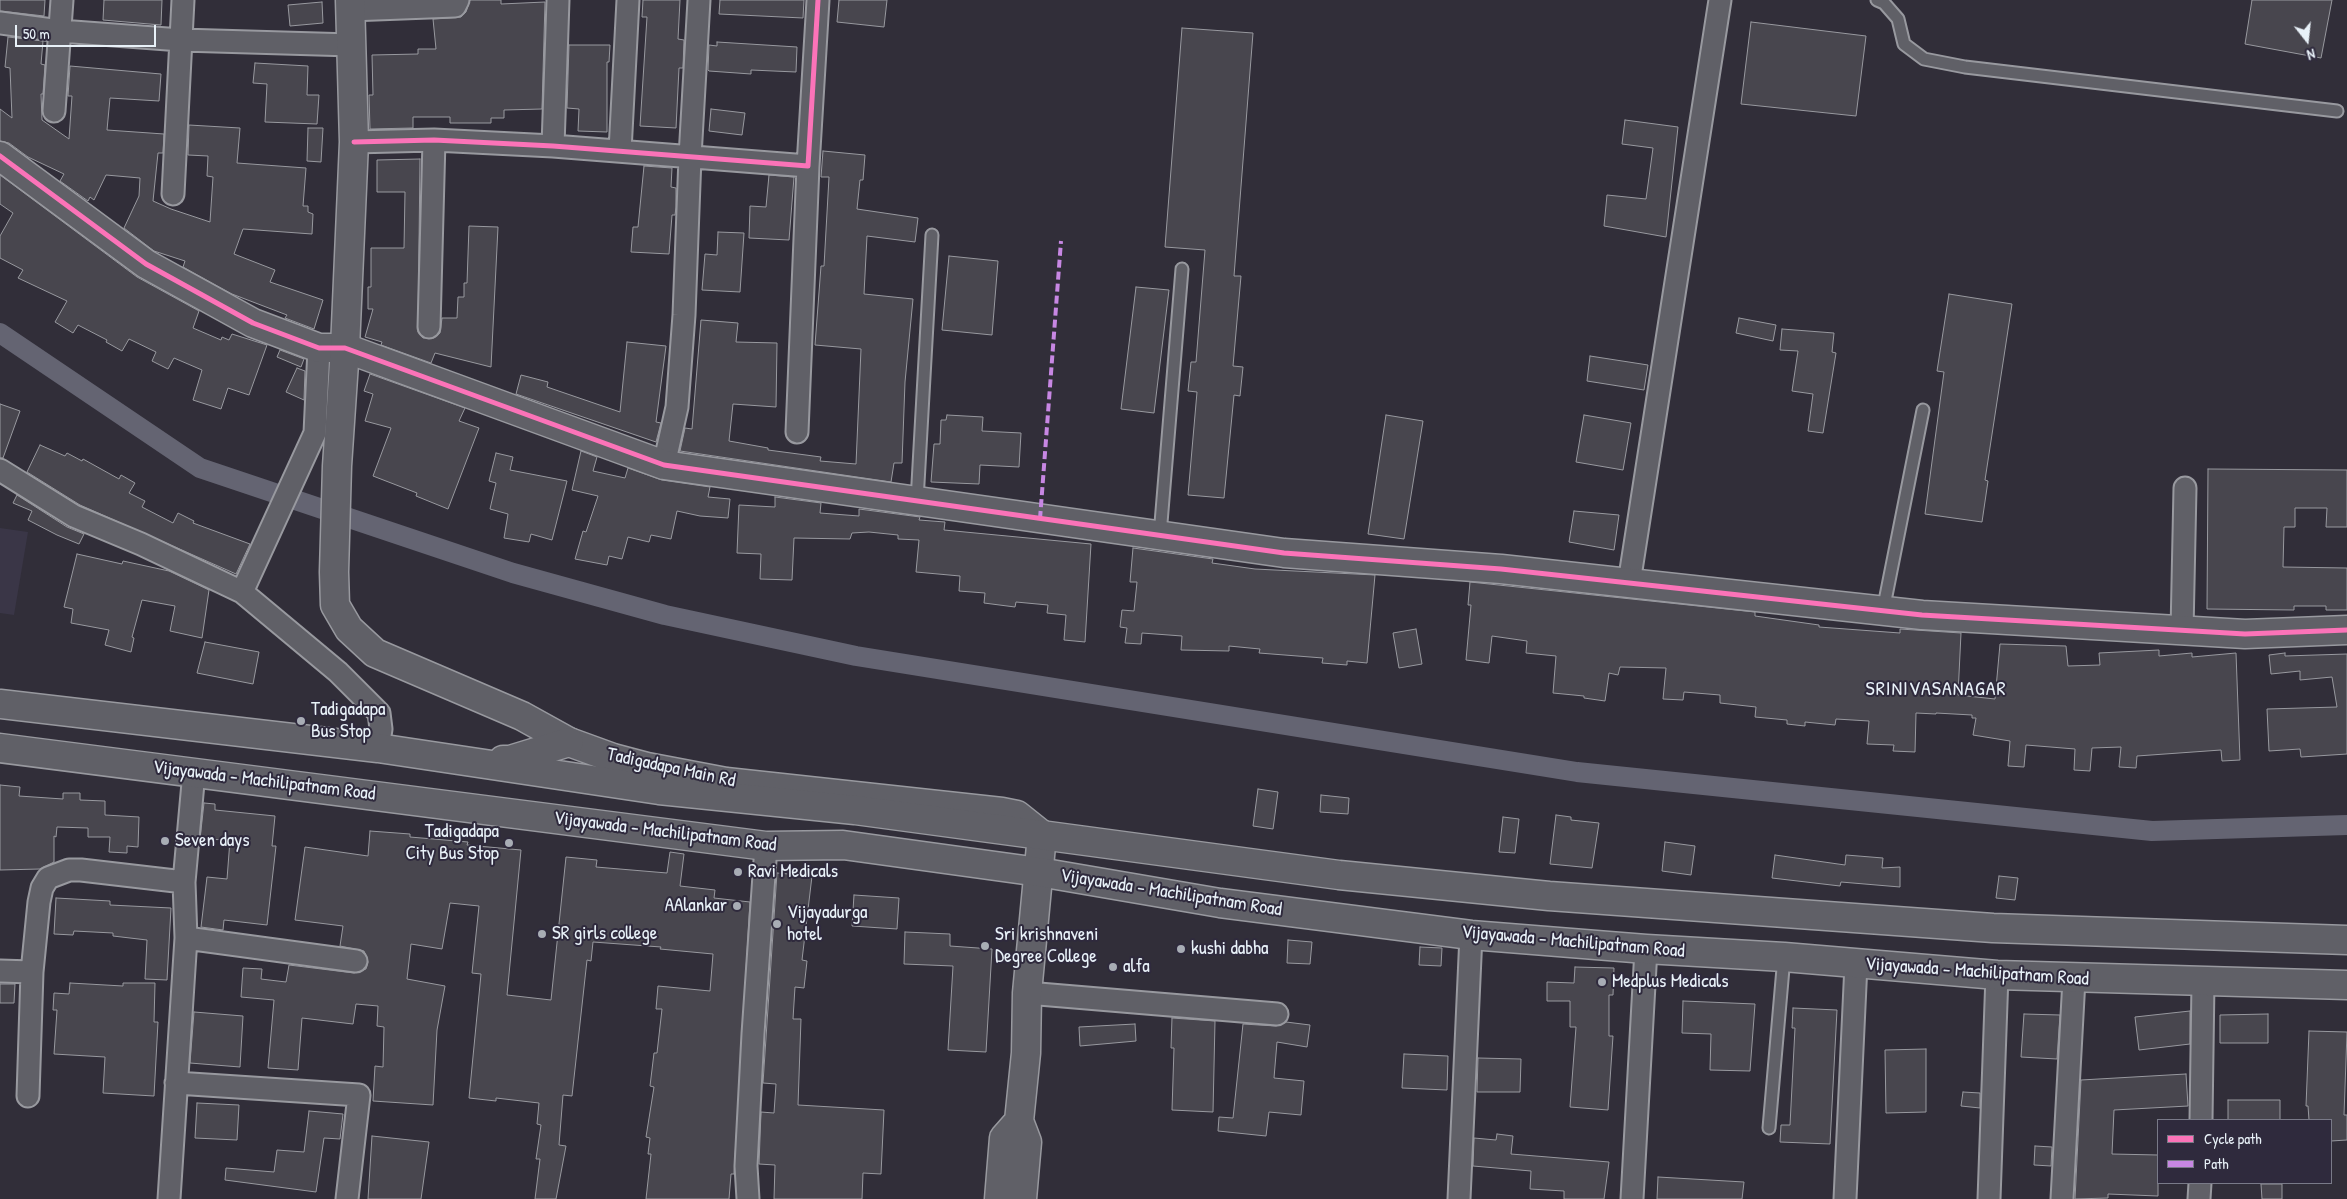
<!DOCTYPE html>
<html>
<head>
<meta charset="utf-8">
<style>
	body { margin:0 }
	#map { position:relative; width:2347px; height:1199px; overflow:hidden; background:#312e39; font-family:"Patrick Hand",sans-serif }
	canvas { display:block }
	.legend { position:absolute; left:2157px; top:1119px; width:175px; height:65px; box-sizing:border-box; background:#2f2a3d; border:1px solid #797a88; margin:0; padding:6px 9px; list-style:none; font-size:15px; color:#e8f1f8 }
	.legend li { display:flex; align-items:center; gap:10px; height:25px }
	.legend b { width:25px; border:1px solid #797a88 }
	.north { position:absolute; left:2282px; top:15px; width:50px; height:50px; -webkit-text-stroke:4px #2f2a3d; paint-order:stroke; rotate:164deg; font-size:14px; font-weight:700; line-height:20px; text-align:center; color:#e8f1f8 }
	.north::after { content:''; display:block; margin:auto; width:18px; height:22px; background:#e8f1f8; clip-path:polygon(50% 0,100% 100%,50% 72%,0 100%) }
	.scale { position:absolute; left:15px; top:25px; width:141px; height:22px; box-sizing:border-box; border:2px solid #e8f1f8; border-top:0; padding-left:6px; font-size:15px; line-height:18px; white-space:nowrap; color:#e8f1f8; -webkit-text-stroke:4px #2f2a3d; paint-order:stroke }
</style>
</head>
<body>
<div id="map">
<canvas width="2347" height="1199"></canvas>
<ul class="legend">
<li><b style="height:6px;background:#fb73b8"></b>Cycle path</li>
<li><b style="height:6px;background:#c787e3"></b>Path</li>
</ul>
<div class="north">N</div>
<div class="scale">50 m</div>
</div>
<script>
const ctx = document.querySelector('canvas').getContext('2d');
ctx.lineJoin = 'round';
function paint(path, color) {
  ctx.fillStyle = color;
  ctx.fill(path, 'evenodd');
}
function shape(rows) {
  const path = new Path2D();
  for (const r of rows) {
    path.moveTo(r[0], r[1]);
    for (let i = 2; i < r.length; i += 2) path.lineTo(r[i], r[i + 1]);
  }
  return path;
}
function strokePath(path, color, width, dash) {
  ctx.strokeStyle = color;
  ctx.lineWidth = width;
  ctx.lineCap = dash ? 'butt' : 'round';
  ctx.setLineDash(dash || []);
  ctx.stroke(path);
}
function drawText(font, color, halo, rows, align = 'center') {
  ctx.font = font + ' "Patrick Hand",sans-serif';
  ctx.lineWidth = 4;
  ctx.setLineDash([]);
  ctx.textBaseline = 'middle';
  ctx.strokeStyle = halo;
  ctx.fillStyle = color;
  for (const [text, x, y, turn = 0] of rows) {
    ctx.save();
    ctx.translate(x, y);
    ctx.rotate((+turn || 0) * Math.PI / 180);
    ctx.textAlign = isNaN(turn) ? turn : align;
    if (halo) ctx.strokeText(text, 0, 0);
    ctx.fillText(text, 0, 0);
    ctx.restore();
  }
}
paint(shape([
	[0,528,28,532,14,615,0,613]
]), '#3a3647');
strokePath(shape([
	[0,333,200,468,513,573,665,615,856,656,1577,772,2152,831,2347,825]
]), '#646472', 20);
const building = shape([
	[0,0,45,0,44,16,0,11,0,0],
	[104,0,162,0,161,25,103,20,104,0],
	[470,0,501,0,501,4,545,2,542,109,504,110,504,118,491,118,491,123,450,123,450,117,413,117,413,128,370,129,369,95,373,95,372,55,418,54,418,49,436,49,433,19,461,17,466,12,470,0],
	[643,0,680,0,678,39,684,40,683,68,679,68,676,128,640,126,647,17,642,17,643,0],
	[720,0,804,0,803,18,719,14,720,0],
	[839,0,887,0,884,27,837,22,839,0],
	[2252,0,2332,0,2321,58,2245,44,2252,0],
	[322,2,323,23,290,26,288,5,322,2],
	[1751,22,1866,36,1856,116,1741,104,1751,22],
	[1182,28,1253,33,1234,276,1241,276,1233,366,1243,367,1240,396,1234,395,1224,498,1188,495,1197,392,1188,391,1191,362,1196,362,1205,250,1165,247,1182,28],
	[8,37,43,41,41,64,45,65,43,94,41,94,42,120,69,139,72,96,68,96,70,66,161,74,159,101,110,98,107,130,164,134,163,153,158,153,153,201,171,209,210,222,213,177,207,176,208,156,188,155,189,125,240,128,237,163,306,168,303,206,308,206,308,212,313,214,312,234,243,229,234,254,275,270,270,282,323,300,314,329,285,318,287,315,232,294,183,267,185,261,154,251,124,228,139,196,140,178,106,175,94,200,90,197,88,201,60,181,64,174,28,157,9,143,0,141,0,109,12,118,10,68,5,67,8,37],
	[717,42,797,47,796,72,751,70,751,74,709,71,708,70,709,45,717,46,717,42],
	[569,45,610,45,609,62,607,62,607,132,578,131,579,109,567,108,569,45],
	[255,63,308,66,307,95,319,95,317,124,265,122,267,84,253,83,255,63],
	[711,109,745,113,742,135,709,131,711,109],
	[1625,120,1678,127,1666,237,1604,226,1607,195,1646,199,1653,148,1622,144,1625,120],
	[308,128,323,128,321,162,307,161,308,128],
	[823,151,865,155,863,180,860,180,857,209,918,218,915,242,867,236,864,294,913,299,905,382,902,463,894,463,891,482,680,451,685,428,692,429,701,320,738,323,736,342,777,343,776,407,733,404,729,441,768,448,768,450,821,457,820,461,856,464,861,349,815,345,821,266,824,266,829,177,821,177,823,151],
	[420,159,418,332,423,338,434,338,440,333,442,318,457,318,458,297,464,297,464,283,467,283,469,226,498,227,491,367,435,353,431,363,381,345,382,342,365,337,373,309,368,309,368,287,371,287,371,248,404,248,405,192,377,192,377,160,420,159],
	[644,166,672,168,671,187,676,188,676,207,675,215,672,215,669,254,631,252,633,227,638,227,644,166],
	[0,175,137,277,199,311,193,328,221,340,222,337,229,340,232,334,267,345,249,395,228,388,221,409,193,400,202,370,174,358,168,369,152,361,156,352,129,339,122,351,106,342,107,340,78,325,73,333,55,322,67,301,18,278,23,270,0,258,0,236,13,213,0,204,0,175],
	[769,175,794,177,789,240,749,238,750,206,766,207,769,175],
	[718,232,744,233,740,292,702,290,705,254,717,255,718,232],
	[949,256,998,261,992,335,942,330,949,256],
	[1136,287,1169,290,1154,413,1121,409,1136,287],
	[1949,294,2012,304,1985,480,1988,481,1982,522,1925,514,1944,372,1937,371,1949,294],
	[1739,318,1776,325,1773,341,1736,333,1739,318],
	[1782,329,1834,333,1832,352,1836,353,1823,433,1808,431,1813,394,1792,391,1798,351,1780,350,1782,329],
	[627,342,666,346,656,422,661,423,656,442,516,394,521,375,548,382,547,387,620,412,627,342],
	[280,350,304,359,301,367,277,357,280,350],
	[1590,356,1648,365,1644,390,1587,381,1590,356],
	[297,368,305,371,304,400,286,392,297,368],
	[370,374,465,408,459,421,479,428,448,509,416,496,417,493,373,476,391,428,365,421,373,394,364,391,370,374],
	[0,404,20,411,3,458,0,458,0,404],
	[947,415,983,417,982,431,1021,433,1019,467,980,465,979,484,931,482,934,444,940,444,941,420,946,420,947,415],
	[1386,415,1423,421,1404,539,1368,534,1386,415],
	[1584,415,1631,423,1623,470,1576,462,1584,415],
	[40,445,65,456,67,453,82,461,83,459,119,479,121,475,135,483,129,493,145,501,142,507,173,523,178,513,194,521,193,523,250,544,236,574,80,505,27,472,40,445],
	[581,451,597,457,593,471,625,478,628,468,662,480,710,487,708,497,730,499,728,518,700,516,677,511,671,539,651,535,649,542,628,537,622,559,609,556,607,565,575,559,583,531,586,532,598,496,572,490,581,451],
	[496,453,513,457,510,470,567,481,552,540,531,534,529,542,504,538,508,514,490,509,496,483,489,481,496,453],
	[2208,469,2347,470,2347,527,2326,527,2327,508,2295,508,2295,527,2284,527,2283,567,2347,568,2347,610,2326,610,2326,606,2294,606,2294,610,2207,609,2208,469],
	[17,495,67,527,84,534,79,544,57,535,28,520,32,511,13,503,17,495],
	[775,497,821,503,820,513,859,516,859,509,920,517,919,520,945,522,944,530,1091,544,1085,642,1064,640,1066,615,1047,613,1048,605,1016,602,1015,607,984,603,985,593,959,591,960,576,916,572,919,540,898,539,898,535,869,532,852,533,850,539,794,538,792,580,760,579,761,554,737,553,739,505,775,507,775,497],
	[1574,511,1619,515,1614,550,1569,542,1574,511],
	[1133,548,1213,559,1212,563,1255,569,1375,575,1367,663,1347,661,1347,665,1322,663,1323,658,1259,653,1260,649,1229,646,1229,651,1181,650,1182,636,1142,633,1141,644,1125,643,1127,628,1120,627,1122,610,1134,611,1137,582,1130,582,1133,548],
	[77,554,122,564,123,561,169,571,209,590,202,638,170,631,175,606,142,600,132,637,134,638,131,652,105,645,109,630,71,623,73,609,64,607,77,554],
	[1470,582,1755,612,1755,616,1819,625,1819,627,1900,633,1900,629,1961,633,1958,695,1995,699,2000,644,2066,646,2068,666,2100,665,2099,653,2159,650,2159,656,2192,653,2192,657,2236,653,2240,760,2222,761,2221,750,2137,756,2136,768,2119,767,2121,747,2092,748,2090,771,2074,770,2075,749,2026,745,2024,767,2008,766,2010,741,1973,735,1976,718,1972,718,1972,715,1936,713,1936,714,1916,713,1915,752,1893,751,1894,745,1867,744,1869,721,1836,719,1835,725,1805,722,1805,726,1787,724,1787,720,1755,717,1756,707,1720,703,1720,695,1684,692,1683,700,1663,699,1666,668,1620,667,1618,675,1609,673,1605,701,1584,698,1584,696,1553,693,1556,656,1526,653,1527,641,1492,636,1489,663,1466,660,1471,605,1468,605,1470,582],
	[1416,629,1422,664,1399,668,1393,633,1416,629],
	[205,642,259,652,253,684,197,673,205,642],
	[2285,653,2285,656,2347,654,2347,754,2301,757,2300,749,2269,751,2267,709,2337,707,2332,677,2300,680,2300,671,2271,674,2269,655,2285,653],
	[0,785,20,787,19,796,63,799,63,793,80,793,80,800,105,801,105,815,139,817,138,847,127,846,127,853,109,852,110,837,88,837,88,828,57,827,56,837,54,836,54,862,40,869,0,870,0,785],
	[1258,789,1278,792,1273,829,1253,826,1258,789],
	[1321,795,1349,798,1348,814,1320,812,1321,795],
	[204,803,215,804,215,810,275,816,272,846,276,846,267,925,224,920,223,930,201,927,207,877,227,879,230,840,200,839,204,803],
	[1556,815,1571,817,1571,820,1599,823,1592,868,1550,864,1556,815],
	[1503,817,1519,819,1515,853,1499,852,1503,817],
	[370,831,410,834,410,837,468,842,467,845,521,850,507,995,551,1000,566,857,597,860,596,867,667,873,670,852,684,854,680,886,715,890,714,898,750,902,734,1174,731,1174,729,1199,646,1199,651,1154,648,1154,650,1138,646,1137,654,1087,650,1086,654,1053,657,1053,662,1009,656,1009,658,986,710,991,713,954,660,949,661,947,593,942,591,961,587,960,572,1096,563,1095,559,1145,566,1146,556,1199,535,1199,540,1159,536,1159,541,1125,537,1124,539,1103,496,1098,496,1101,469,1098,481,974,472,973,479,906,450,903,442,949,411,944,407,979,445,986,437,1030,433,1105,373,1101,375,1066,383,1067,384,1027,377,1026,378,1006,356,1004,353,1024,302,1018,298,1070,268,1068,274,1000,241,997,243,968,262,969,261,979,286,982,289,965,354,973,366,969,368,962,364,951,340,946,343,926,295,920,305,847,368,856,370,831],
	[1665,842,1695,846,1691,875,1662,871,1665,842],
	[1775,855,1845,865,1846,855,1883,858,1882,868,1900,867,1900,887,1841,882,1840,886,1772,878,1775,855],
	[777,873,812,876,802,960,807,961,804,988,795,987,793,1019,801,1019,798,1105,884,1110,881,1174,863,1173,862,1199,774,1199,775,1165,759,1164,761,1112,774,1113,776,1084,763,1083,777,873],
	[1999,876,2018,878,2015,900,1996,898,1999,876],
	[854,895,899,898,897,929,852,926,854,895],
	[56,898,110,901,110,905,171,908,167,980,145,979,147,940,113,936,113,933,74,931,73,935,54,934,56,898],
	[905,932,950,934,950,946,992,949,986,1052,948,1050,953,966,904,964,905,932],
	[1288,940,1312,942,1310,964,1287,963,1288,940],
	[1420,947,1442,948,1441,966,1419,965,1420,947],
	[1575,967,1614,968,1613,995,1609,995,1609,1036,1613,1036,1608,1110,1570,1107,1576,1027,1570,1027,1570,1001,1547,1001,1547,982,1574,983,1575,967],
	[70,983,123,986,123,983,155,983,154,1022,158,1022,154,1096,103,1093,105,1057,54,1054,57,1010,53,1010,54,993,69,994,70,983],
	[0,984,15,984,14,1003,0,1003,0,984],
	[1683,1001,1755,1004,1750,1071,1710,1070,1711,1034,1682,1033,1683,1001],
	[1793,1008,1837,1010,1830,1144,1780,1142,1781,1125,1790,1125,1795,1028,1792,1028,1793,1008],
	[2190,1011,2190,1044,2139,1050,2135,1017,2190,1011],
	[194,1012,243,1016,240,1067,190,1063,194,1012],
	[2024,1014,2060,1015,2057,1059,2021,1057,2024,1014],
	[2268,1014,2268,1043,2220,1043,2220,1015,2268,1014],
	[1172,1018,1215,1021,1213,1112,1172,1110,1174,1048,1171,1048,1172,1018],
	[1286,1022,1310,1025,1307,1047,1277,1042,1274,1078,1304,1081,1301,1115,1269,1112,1266,1136,1218,1131,1219,1117,1233,1118,1243,1024,1276,1026,1286,1022],
	[1135,1024,1136,1041,1080,1046,1079,1027,1135,1024],
	[2309,1031,2347,1032,2344,1115,2347,1115,2347,1140,2331,1141,2331,1120,2309,1120,2308,1106,2306,1106,2309,1031],
	[1926,1049,1926,1112,1886,1113,1885,1050,1926,1049],
	[1404,1054,1448,1056,1447,1090,1402,1088,1404,1054],
	[1478,1058,1521,1059,1520,1092,1477,1092,1478,1058],
	[2186,1074,2188,1106,2114,1110,2112,1154,2158,1155,2158,1196,2108,1194,2108,1198,2075,1199,2081,1080,2186,1074],
	[1963,1092,1980,1093,1980,1108,1961,1106,1963,1092],
	[2228,1100,2280,1100,2280,1120,2228,1120,2228,1100],
	[197,1103,239,1105,237,1140,195,1138,197,1103],
	[309,1111,343,1114,340,1139,324,1138,316,1192,225,1180,226,1168,274,1172,277,1150,304,1152,309,1111],
	[1497,1134,1513,1136,1511,1154,1609,1162,1604,1199,1564,1199,1564,1191,1530,1189,1531,1171,1473,1166,1474,1138,1496,1140,1497,1134],
	[372,1136,429,1142,421,1199,368,1199,372,1136],
	[2035,1146,2052,1147,2051,1166,2034,1165,2035,1146],
	[1658,1177,1744,1182,1742,1199,1657,1199,1658,1177],
	[2261,1184,2282,1184,2282,1199,2262,1199,2261,1184]
]);
paint(building, '#48464e');
strokePath(building, '#98999f', 1);
const service = shape([
	[1877,0,1884,3,1898,19,1904,44,1924,59,1965,67,2337,111],
	[917,501,932,235],
	[1160,535,1182,269],
	[1883,611,1923,410],
	[1769,1128,1784,957]
]);
const minor = shape([
	[350,10,455,6,458,0],
	[0,23,60,31,181,40,352,45],
	[54,111,62,0],
	[354,142,434,140,553,146,808,166,818,0],
	[553,146,558,0],
	[620,151,628,0],
	[173,194,183,0],
	[429,327,434,140],
	[797,432,808,166],
	[664,465,677,407,684,315,690,157,699,0],
	[0,470,74,516,141,544,242,592,338,672,379,713,381,729,378,748],
	[1629,583,1720,0],
	[242,592,315,433,319,348],
	[2182,631,2185,488],
	[186,938,356,961],
	[0,971,32,972],
	[1027,993,1277,1014],
	[176,1083,359,1095,347,1199],
	[28,1096,32,972,39,902,42,888,48,878,69,870,81,870,184,882],
	[2201,1120,2203,982],
	[169,1199,186,938,184,882,194,772],
	[748,1199,746,1166,753,1034,766,846],
	[1459,1199,1471,935],
	[1632,1199,1646,949],
	[1845,1199,1856,964],
	[1989,1199,1997,975],
	[2062,1199,2074,979],
	[2199,1199,2200,1183]
]);
const tertiary = shape([
	[0,156,146,264,253,323,319,348,345,348,664,465,1284,553,1501,569,1922,615,2245,634,2347,630],
	[999,1199,1004,1138,1019,1121],
	[1022,1199,1027,1142,1019,1121,1026,1053,1027,993,1042,835]
]);
const secondary = shape([
	[350,0,354,142,345,348,337,466,334,572,335,605,349,629,375,653,522,716,569,742,613,758,647,767,726,782,1002,812,1017,815,1042,835]
]);
const trunk = shape([
	[0,704,378,748,659,790,855,810,1339,875,1549,896,1993,928,2347,940],
	[0,748,766,846,843,845,1039,872,1220,903,1471,935,1646,949,1784,957,1997,975,2347,985],
	[503,760,510,760,569,742]
]);
strokePath(service, '#98999f', 15);
strokePath(minor, '#98999f', 25);
strokePath(tertiary, '#98999f', 31);
strokePath(secondary, '#98999f', 31);
strokePath(trunk, '#98999f', 31);
strokePath(service, '#606067', 11);
strokePath(minor, '#606067', 21);
strokePath(tertiary, '#606067', 28);
strokePath(secondary, '#606067', 28);
strokePath(trunk, '#606067', 28);
strokePath(shape([
	[1040,519,1061,241]
]), '#c787e3', 4, [8, 4]);
strokePath(shape([
	[354,142,434,140,553,146,808,166,818,0],
	[0,156,146,264,253,323,319,348,345,348,664,465,1284,553,1501,569,1922,615,2245,634,2347,630]
]), '#fb73b8', 5);
for (const [x, y, r, color] of [
	[301,721,5,"#a8adb5"],
	[165,841,5,"#a8adb5"],
	[509,843,5,"#a8adb5"],
	[738,872,5,"#a8adb5"],
	[737,906,5,"#a8adb5"],
	[777,924,5,"#a8adb5"],
	[542,934,5,"#a8adb5"],
	[985,946,5,"#a8adb5"],
	[1181,949,5,"#a8adb5"],
	[1113,967,5,"#a8adb5"],
	[1602,982,5,"#a8adb5"]
]) {
  const dot = new Path2D();
  dot.arc(x, y, r, 0, 2 * Math.PI);
  ctx.fillStyle = color;
  ctx.fill(dot);
  strokePath(dot, '#2f2a3d', 2);
}
drawText('19px', '#e8f1f8', '#2f2a3d', [
	["Tadigadapa",311,710],
	["Bus Stop",311,732],
	["Tadigadapa",499,832,"right"],
	["City Bus Stop",499,854,"right"],
	["Seven days",175,841],
	["Ravi Medicals",748,872],
	["AAlankar",727,906,"right"],
	["Vijayadurga",787,913],
	["hotel",787,935],
	["SR girls college",552,934],
	["Sri krishnaveni",995,935],
	["Degree College",995,957],
	["kushi dabha",1191,949],
	["alfa",1123,967],
	["Medplus Medicals",1612,982]
], 'left');
drawText('19px', '#e8f1f8', '#2f2a3d', [
	["Tadigadapa Main Rd",671,768,12],
	["Vijayawada - Machilipatnam Road",264,781,7],
	["Vijayawada - Machilipatnam Road",665,832,7],
	["Vijayawada - Machilipatnam Road",1171,893,9],
	["Vijayawada - Machilipatnam Road",1573,942,5],
	["Vijayawada - Machilipatnam Road",1977,972,4]
]);
ctx.letterSpacing = '1px';
drawText('20px', '#e8f1f8', '#2f2a3d', [
	["SRINIVASANAGAR",1936,690]
]);
ctx.letterSpacing = '0px';
</script>
</body>
</html>
